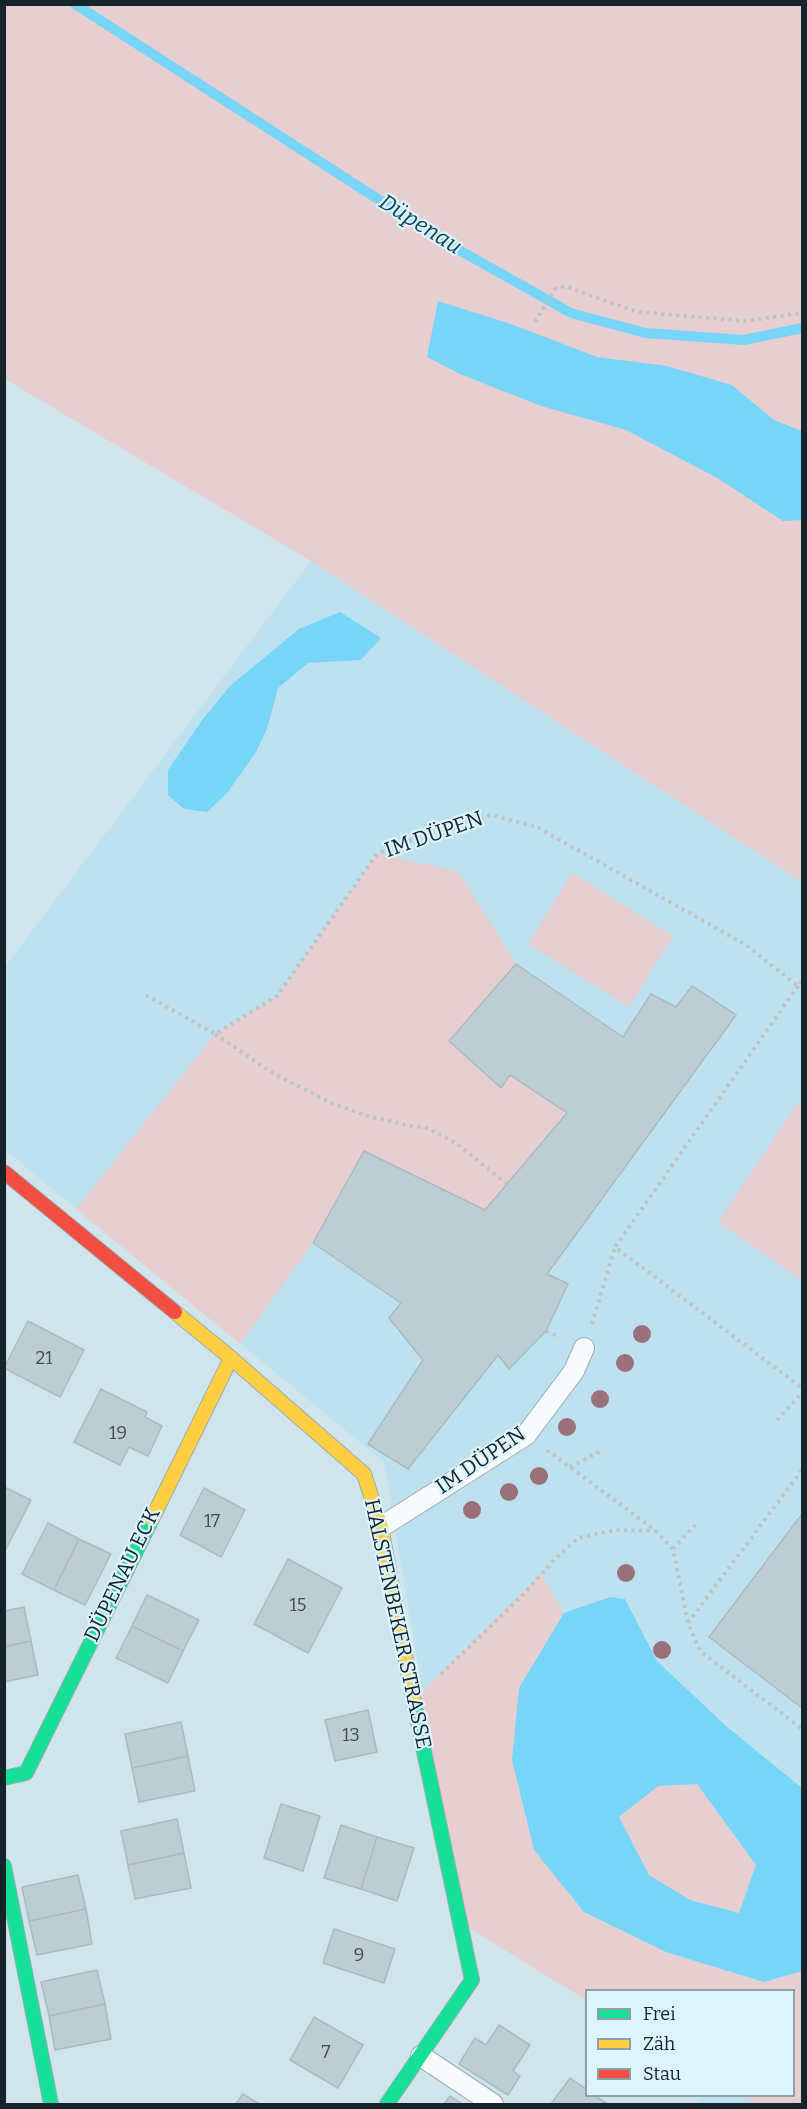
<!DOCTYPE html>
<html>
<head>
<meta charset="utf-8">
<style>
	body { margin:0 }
	#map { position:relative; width:807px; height:2109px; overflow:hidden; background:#d0e4ec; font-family:Bitter,serif }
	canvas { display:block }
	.frame { position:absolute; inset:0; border:6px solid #15242a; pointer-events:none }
	.legend { position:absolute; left:585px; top:1989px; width:210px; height:108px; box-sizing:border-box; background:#ddf4fd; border:2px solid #8da1a9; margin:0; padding:8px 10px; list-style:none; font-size:18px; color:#15242a }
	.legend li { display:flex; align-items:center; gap:12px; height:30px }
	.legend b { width:30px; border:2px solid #8da1a9 }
</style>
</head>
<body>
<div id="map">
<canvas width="807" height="2109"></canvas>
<div class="frame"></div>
<ul class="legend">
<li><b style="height:8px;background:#16e098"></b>Frei</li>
<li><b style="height:8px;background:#ffcf43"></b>Zäh</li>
<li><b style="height:8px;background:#f24e42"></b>Stau</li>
</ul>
</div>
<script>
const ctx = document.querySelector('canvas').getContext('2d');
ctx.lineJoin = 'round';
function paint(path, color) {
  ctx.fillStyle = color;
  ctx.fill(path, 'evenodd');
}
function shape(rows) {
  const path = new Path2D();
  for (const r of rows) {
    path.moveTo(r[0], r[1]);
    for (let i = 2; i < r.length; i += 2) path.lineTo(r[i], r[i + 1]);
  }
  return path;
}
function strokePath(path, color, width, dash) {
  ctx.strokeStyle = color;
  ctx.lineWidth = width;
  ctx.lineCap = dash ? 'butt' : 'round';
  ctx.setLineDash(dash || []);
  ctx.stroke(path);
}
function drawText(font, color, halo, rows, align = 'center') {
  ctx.font = font + ' Bitter,serif';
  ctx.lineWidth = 4.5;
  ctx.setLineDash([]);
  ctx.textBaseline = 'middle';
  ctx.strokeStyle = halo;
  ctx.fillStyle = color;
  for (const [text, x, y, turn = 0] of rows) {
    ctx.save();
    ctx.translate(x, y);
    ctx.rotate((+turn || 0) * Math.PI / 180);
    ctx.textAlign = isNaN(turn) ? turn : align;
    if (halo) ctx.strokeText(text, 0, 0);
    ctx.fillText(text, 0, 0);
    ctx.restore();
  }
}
paint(shape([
	[311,561,802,882,802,2104,694,2104,700,2096,794,2096,794,1990,586,1990,586,2000,461,1923,384,1462,5,1150,4,968]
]), '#bee1ef');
paint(shape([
	[5,5,802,5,802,882,311,561,5,379],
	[377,854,458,871,516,964,449,1041,501,1088,510,1075,567,1113,485,1210,364,1152,313,1243,240,1344,76,1209,215,1034,277,996],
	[572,873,673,936,629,1007,528,944],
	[802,1097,802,1280,718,1222],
	[541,1574,564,1613,519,1688,584,1912,666,1952,764,1982,802,1971,802,2104,757,2104,743,2096,794,2096,794,1990,586,1990,586,2000,461,1923,413,1701],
	[697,1784,756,1865,739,1913,690,1900,649,1875,619,1816,658,1786]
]), '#e7cfd1');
paint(shape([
	[438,301,508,323,597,357,667,366,732,385,774,420,802,431,802,520,783,521,719,479,626,430,541,406,460,374,427,357],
	[340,612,381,638,361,660,308,663,278,688,267,729,256,752,227,793,207,812,184,809,168,795,168,770,202,720,231,685,299,629],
	[610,1597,625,1599,657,1661,726,1726,802,1788,802,1971,764,1982,666,1952,584,1912,534,1850,512,1760,519,1688,564,1613],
	[697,1784,756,1865,739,1913,690,1900,649,1875,619,1817,658,1786]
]), '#77d6f7');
strokePath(shape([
	[75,4,443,241,571,313,645,333,744,340,802,328]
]), '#77d6f7', 10);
const building = shape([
	[516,964,623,1037,651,994,676,1007,692,986,736,1015,547,1274,568,1284,546,1331,509,1369,498,1355,408,1469,368,1444,423,1360,389,1318,401,1303,313,1243,364,1151,485,1210,567,1113,510,1075,501,1088,449,1041,516,964],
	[28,1321,84,1350,60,1397,4,1368,28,1321],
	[101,1389,147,1412,145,1417,162,1426,148,1456,129,1447,120,1465,74,1442,101,1389],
	[4,1487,31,1500,5,1551,4,1551,4,1487],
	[204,1488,245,1510,221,1557,180,1535,204,1488],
	[802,1514,802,1708,709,1637,802,1514],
	[48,1523,79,1539,54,1590,22,1574,48,1523],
	[79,1539,111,1554,85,1605,54,1590,79,1539],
	[288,1559,342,1588,308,1653,254,1624,288,1559],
	[147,1595,199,1620,183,1651,132,1626,147,1595],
	[24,1607,31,1641,4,1647,4,1611,24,1607],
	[132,1626,183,1651,168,1683,116,1658,132,1626],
	[31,1641,38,1675,4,1682,4,1647,31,1641],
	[368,1710,377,1752,335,1761,325,1720,368,1710],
	[181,1722,188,1756,132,1768,125,1734,181,1722],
	[188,1756,195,1791,139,1802,132,1768,188,1756],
	[281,1804,320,1816,303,1871,264,1858,281,1804],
	[177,1819,184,1853,128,1865,121,1831,177,1819],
	[341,1825,377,1837,361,1889,324,1878,341,1825],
	[377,1837,414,1848,397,1901,361,1889,377,1837],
	[184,1853,191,1888,135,1899,128,1865,184,1853],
	[78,1875,86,1909,29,1921,22,1887,78,1875],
	[86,1909,92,1944,37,1955,29,1921,86,1909],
	[334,1929,395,1949,384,1983,323,1963,334,1929],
	[97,1970,105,2004,49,2016,41,1982,97,1970],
	[105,2004,111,2039,55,2050,49,2016,105,2004],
	[314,2017,363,2045,338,2088,290,2060,314,2017],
	[499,2025,530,2045,513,2071,520,2076,508,2095,459,2064,475,2038,486,2045,499,2025],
	[570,2078,586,2089,586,2096,595,2096,608,2104,551,2104,570,2078],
	[243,2094,259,2104,236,2104,243,2094],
	[450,2096,462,2104,444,2104,450,2096]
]);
paint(building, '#bccdd3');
strokePath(building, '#abbac1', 1.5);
const lane = shape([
	[381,1527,526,1435,574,1371,584,1348],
	[421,2056,493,2104]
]);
const fast = shape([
	[4,1778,26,1773,152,1519],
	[4,1866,51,2104],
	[387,2104,472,1980,413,1699]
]);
const slow = shape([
	[175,1312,231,1358,364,1474,381,1527,413,1699],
	[152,1519,231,1358]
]);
const jam = shape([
	[4,1172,175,1312]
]);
strokePath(lane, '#9cacb2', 22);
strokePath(fast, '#9cacb2', 16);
strokePath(slow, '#9cacb2', 16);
strokePath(jam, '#9cacb2', 16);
strokePath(shape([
	[535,322,555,289,566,286,583,293,638,312,745,321,802,313],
	[798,986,615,1247,802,1388],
	[146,995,215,1034,277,996,377,854,443,828,491,815,537,827,746,945,798,986,802,980],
	[215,1034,271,1072,331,1103,368,1116,406,1125,427,1128,456,1143,507,1184],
	[592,1324,615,1247],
	[546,1331,560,1337],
	[777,1420,802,1393],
	[547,1450,656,1531,673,1549,688,1623,700,1651,802,1729],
	[570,1467,603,1450],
	[673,1549,697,1523],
	[688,1623,802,1470],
	[441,1674,522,1596,554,1560,578,1538,615,1530,656,1531]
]), '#bcc3c5', 4, [3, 4.5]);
strokePath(lane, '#f8fbfc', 20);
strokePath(fast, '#16e098', 14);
strokePath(slow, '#ffcf43', 14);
strokePath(jam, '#f24e42', 14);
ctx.fillStyle = '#9a707a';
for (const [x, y] of [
	[642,1334],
	[625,1363],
	[600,1399],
	[567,1427],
	[539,1476],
	[509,1492],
	[472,1510],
	[626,1573],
	[662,1650]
]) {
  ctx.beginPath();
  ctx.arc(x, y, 9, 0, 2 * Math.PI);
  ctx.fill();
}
drawText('18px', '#404f55', null, [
	["21",44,1359],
	["19",118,1434],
	["17",212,1522],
	["15",298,1606],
	["13",351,1736],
	["9",359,1956],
	["7",326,2053]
]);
drawText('21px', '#15242a', '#ddf4fd', [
	["IM DÜPEN",434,835,-19],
	["IM DÜPEN",481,1461,-34],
	["DÜPENAU ECK",123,1575,-64],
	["HALSTENBEKER STRASSE",397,1624,78]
]);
drawText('italic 22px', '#0c4456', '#ddf4fd', [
	["Düpenau",420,225,32]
]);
</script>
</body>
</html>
